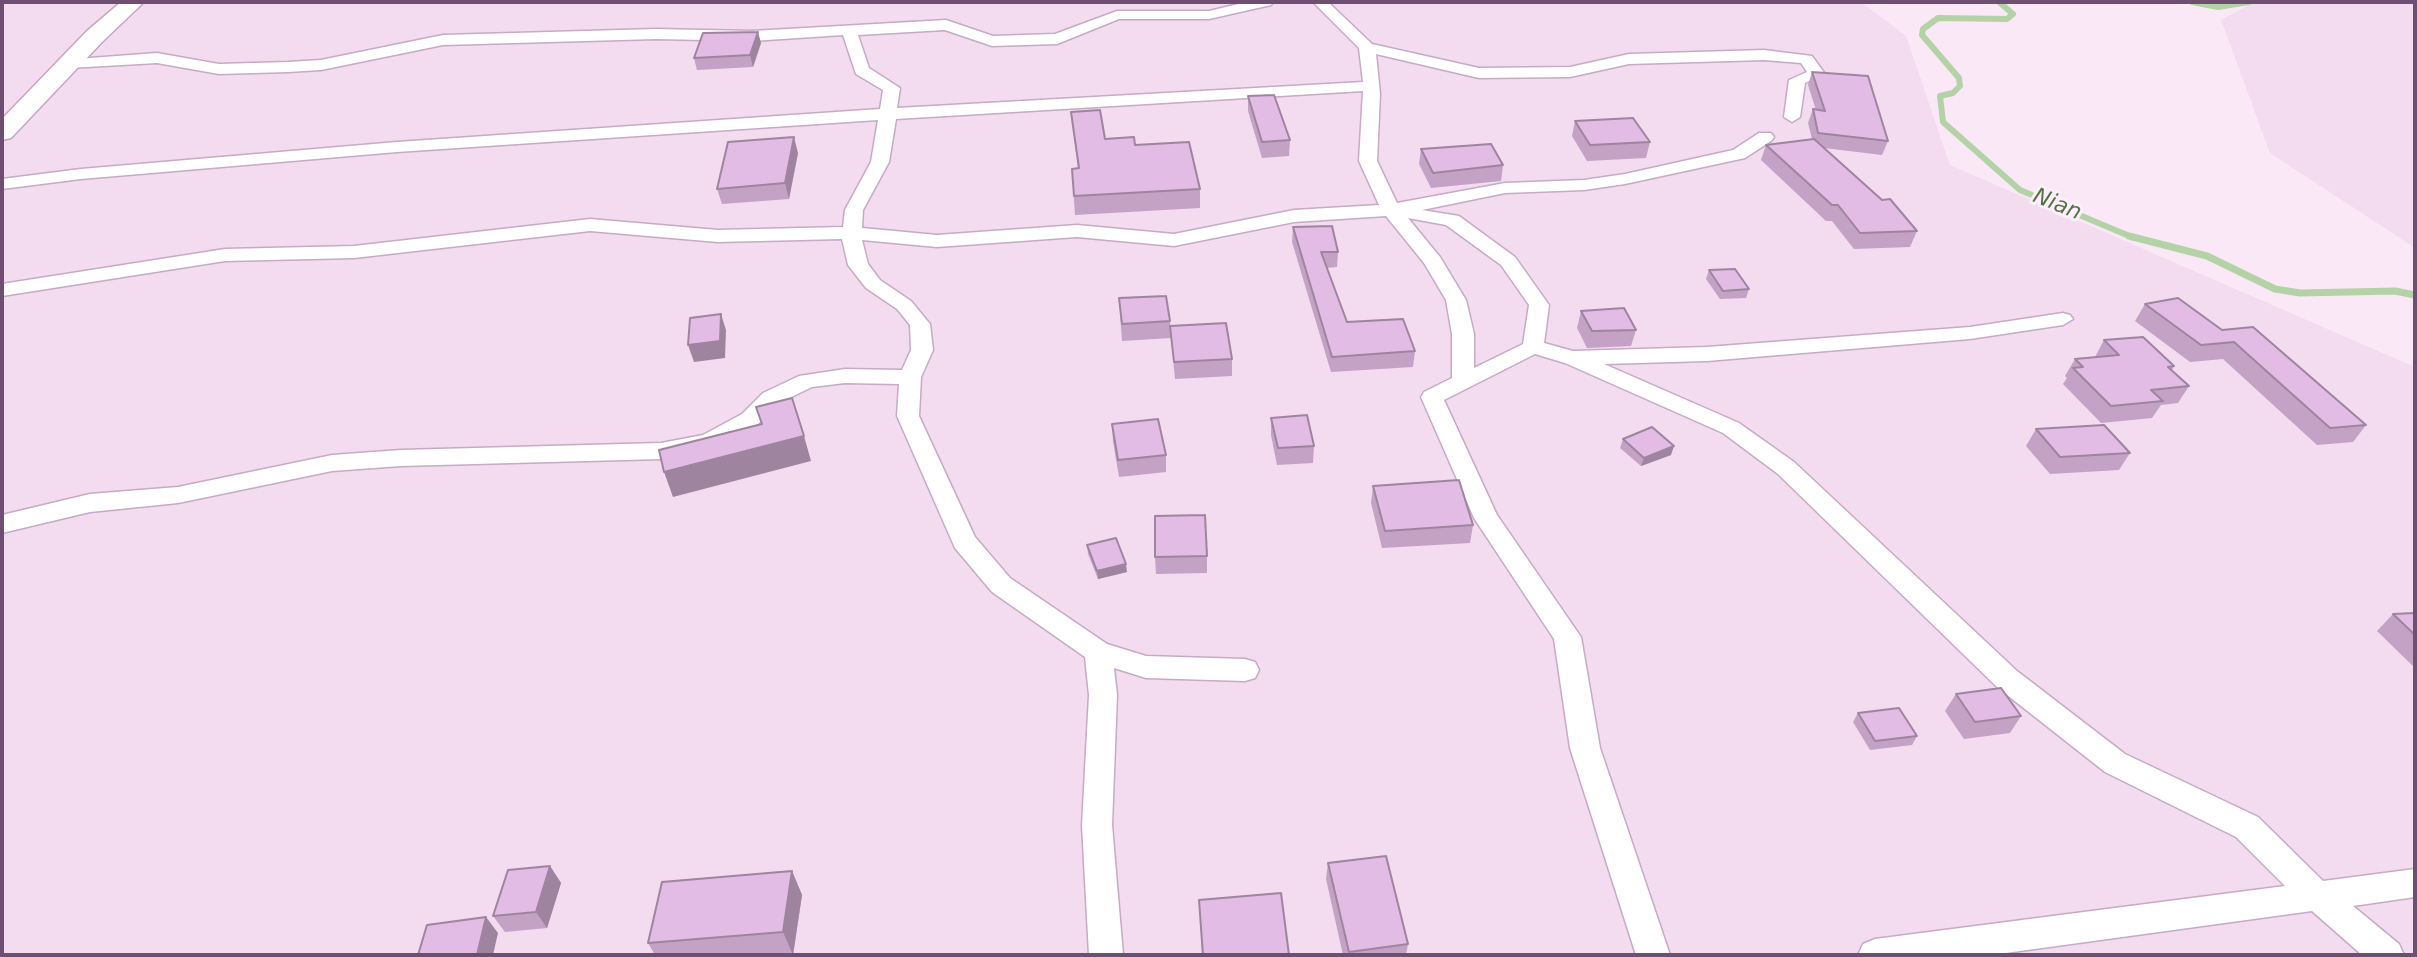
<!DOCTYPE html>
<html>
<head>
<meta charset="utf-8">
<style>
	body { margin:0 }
	#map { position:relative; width:2417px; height:957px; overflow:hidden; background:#fae8f7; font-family:"DejaVu Sans",sans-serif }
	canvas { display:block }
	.frame { position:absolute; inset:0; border:4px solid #6e4f71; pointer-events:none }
</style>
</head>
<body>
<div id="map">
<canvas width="2417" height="957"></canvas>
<div class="frame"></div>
</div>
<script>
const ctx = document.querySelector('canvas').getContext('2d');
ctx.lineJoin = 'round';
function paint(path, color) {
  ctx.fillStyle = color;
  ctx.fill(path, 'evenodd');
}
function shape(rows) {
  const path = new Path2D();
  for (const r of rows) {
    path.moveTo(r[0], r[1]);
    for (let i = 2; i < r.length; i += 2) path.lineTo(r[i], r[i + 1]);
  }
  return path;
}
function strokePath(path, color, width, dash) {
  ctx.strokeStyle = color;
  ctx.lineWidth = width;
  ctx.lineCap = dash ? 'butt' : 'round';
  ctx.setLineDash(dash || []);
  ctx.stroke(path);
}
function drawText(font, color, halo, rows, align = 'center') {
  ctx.font = font + ' "DejaVu Sans",sans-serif';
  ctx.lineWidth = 6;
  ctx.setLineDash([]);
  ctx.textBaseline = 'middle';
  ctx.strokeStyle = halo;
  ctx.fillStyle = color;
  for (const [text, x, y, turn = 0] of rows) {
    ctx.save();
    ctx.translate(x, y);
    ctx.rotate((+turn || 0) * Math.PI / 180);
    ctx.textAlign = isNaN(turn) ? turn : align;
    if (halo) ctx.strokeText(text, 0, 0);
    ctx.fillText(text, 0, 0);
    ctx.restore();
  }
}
paint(shape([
	[2,2,1861,2,1906,36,1950,165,2415,367,2415,955,2,955],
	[2254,2,2415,2,2415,248,2270,153,2221,20]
]), '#f3dbf0');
strokePath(shape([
	[1999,2,2013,14,2007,19,1938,18,1923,29,1922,35,1959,78,1960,86,1953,93,1940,96,1943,122,2020,190,2134,238],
	[2192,2,2218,7,2249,2]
]), '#b3d2a6', 6);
strokePath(shape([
	[2129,236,2207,256,2275,289,2300,293,2395,291,2415,295]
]), '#b3d2a6', 7);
const minor = shape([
	[1247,2,1273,2,1271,5,1209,19,1119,19,1057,44,992,46,945,30,858,35,869,68,900,88,897,108,1363,82,1359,48,1313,2,1328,2,1372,44,1479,68,1570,67,1629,54,1764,50,1812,56,1825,74,1805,83,1800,117,1792,122,1784,117,1789,80,1807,72,1801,63,1764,60,1629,64,1570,77,1479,78,1376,54,1380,94,1377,161,1397,203,1505,183,1584,180,1625,174,1733,150,1759,133,1771,133,1774,137,1771,141,1745,158,1625,184,1584,190,1505,193,1422,210,1459,216,1515,257,1549,305,1544,343,1573,351,1707,347,1970,327,2063,313,2070,315,2073,319,2063,325,1970,339,1707,361,1604,364,1739,423,1794,462,2017,671,2125,754,2258,817,2323,881,2415,869,2415,897,2353,906,2399,944,2404,955,2362,955,2312,911,1991,955,1858,955,1863,944,1875,939,2285,886,2236,837,2105,772,1997,687,1778,474,1723,433,1565,363,1535,354,1444,400,1497,515,1581,637,1600,748,1670,955,1636,955,1570,748,1554,639,1474,518,1421,397,1424,392,1452,378,1452,334,1446,300,1424,263,1386,216,1294,222,1174,246,1077,237,937,247,862,240,868,264,880,280,911,301,930,324,933,350,921,377,919,416,975,537,1010,578,1107,644,1146,656,1245,659,1255,662,1259,670,1255,678,1245,681,1146,678,1114,668,1117,695,1112,825,1123,955,1089,955,1082,825,1089,695,1085,657,992,592,955,548,897,416,899,384,845,383,812,387,779,403,758,424,717,447,661,459,401,466,332,471,178,503,90,512,2,533,2,515,90,494,178,487,332,455,401,450,661,443,703,435,742,414,763,393,799,376,845,369,902,370,911,350,910,325,897,309,866,288,848,265,842,239,718,242,590,231,354,258,225,261,2,296,2,284,225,249,354,246,590,219,718,230,843,227,845,210,871,162,878,120,397,152,81,179,2,189,2,179,81,169,397,142,880,109,883,90,856,74,843,35,752,41,656,39,443,45,321,70,288,72,219,74,157,63,69,68,63,66,63,60,157,53,219,64,288,62,321,60,443,35,656,29,752,31,946,20,993,36,1055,34,1117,11,1209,11,1247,2],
	[1363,91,1359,161,1379,205,1294,210,1174,234,1077,225,937,235,862,228,863,210,889,162,896,119,1363,91],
	[1408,218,1446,225,1501,265,1529,305,1523,344,1474,368,1474,334,1466,300,1440,257,1408,218]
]);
const secondary = shape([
	[121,2,144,2,103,41,11,138,2,140,2,119,87,31,121,2]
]);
strokePath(minor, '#c5abc5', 3);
strokePath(secondary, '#c5a6c5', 3);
paint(minor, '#fff');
paint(secondary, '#fff');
paint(shape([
	[761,43,753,67,697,70,694,58],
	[1812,72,1888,141,1882,155,1824,148,1917,231,1910,247,1854,249,1832,221,1826,221,1761,160,1766,145,1812,139,1808,123,1813,109,1816,110,1808,85],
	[1248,96,1290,140,1289,156,1262,158,1248,111],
	[1071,112,1105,139,1135,145,1200,189,1200,208,1075,215,1072,169,1078,168],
	[1575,121,1650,142,1646,158,1587,161,1572,136],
	[1421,149,1503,165,1501,181,1431,188,1419,164],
	[798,153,789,199,722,204,717,189],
	[1293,227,1338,252,1337,267,1327,268,1347,322,1415,351,1413,367,1331,372,1292,242],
	[1709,270,1749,289,1746,298,1720,299,1706,279],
	[1119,298,1170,321,1171,338,1122,341],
	[2145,304,2222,330,2366,425,2353,442,2317,445,2223,359,2190,362,2135,321],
	[1581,311,1636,330,1631,346,1587,348,1577,328],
	[1170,326,1232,359,1232,376,1175,379],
	[2104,340,2174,366,2172,370,2189,386,2178,403,2161,405,2152,418,2101,423,2063,384,2067,378,2065,376,2075,359,2095,357],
	[1271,418,1314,446,1313,463,1277,465,1271,435],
	[1112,424,1166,455,1166,472,1119,477,1113,441],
	[2036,429,2130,453,2119,470,2050,474,2026,446],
	[1623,439,1671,455,1641,466,1620,448],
	[1373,486,1473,525,1470,543,1382,548,1371,503],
	[1087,545,1127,572,1098,579,1088,554],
	[1207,556,1207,573,1156,574,1155,557],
	[2415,613,2415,668,2377,631,2393,614],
	[1956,694,2021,716,2010,733,1964,739,1945,711],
	[1858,713,1917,736,1912,745,1870,750,1853,722],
	[1328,863,1408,944,1406,955,1343,955,1326,879],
	[550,866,561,883,547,928,505,932,493,916],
	[792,871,802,895,793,955,655,955,648,943],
	[1199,900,1289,955,1202,955]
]), '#c3a2c5');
paint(shape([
	[758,32,761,43,753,67,750,55],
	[794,137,798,153,789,199,785,183],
	[721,314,726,330,725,358,694,362,688,345],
	[804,436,811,461,673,497,664,472],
	[1674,446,1671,455,1641,466,1644,458],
	[1126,564,1127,572,1098,579,1097,571],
	[550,866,561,883,547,928,536,912],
	[792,871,802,895,793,955,783,932],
	[486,917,498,933,493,955,477,955]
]), '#9f84a0');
const building = shape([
	[758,32,750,55,694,58,703,33,758,32],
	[1812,72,1868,76,1888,141,1818,133,1813,109,1825,111,1812,72],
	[1274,95,1290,140,1262,142,1248,96,1274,95],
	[1100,110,1105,139,1134,137,1135,145,1189,142,1200,189,1074,196,1072,169,1079,168,1071,112,1100,110],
	[1633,118,1650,142,1590,145,1575,121,1633,118],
	[794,137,785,183,717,189,728,142,794,137],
	[1814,139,1882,200,1890,199,1917,231,1860,233,1838,205,1832,205,1766,145,1814,139],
	[1491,144,1503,165,1433,173,1421,149,1491,144],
	[1332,226,1338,252,1321,252,1347,322,1403,319,1415,351,1332,357,1293,227,1332,226],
	[1735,269,1749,289,1723,291,1709,270,1735,269],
	[1166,296,1170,321,1122,324,1119,298,1166,296],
	[2178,298,2222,330,2253,327,2366,425,2330,428,2234,342,2201,345,2145,304,2178,298],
	[1624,308,1636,330,1592,331,1581,311,1624,308],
	[721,314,720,341,688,345,690,318,721,314],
	[1226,323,1232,359,1174,362,1170,326,1226,323],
	[2143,337,2174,366,2168,367,2189,386,2151,390,2163,401,2111,406,2073,368,2083,367,2075,359,2119,355,2104,340,2143,337],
	[792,398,804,436,664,472,659,450,762,424,756,407,792,398],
	[1307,415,1314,446,1278,448,1271,418,1307,415],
	[1158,419,1166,455,1118,460,1112,424,1158,419],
	[2104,425,2130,453,2060,457,2036,429,2104,425],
	[1652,427,1674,446,1644,458,1623,439,1652,427],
	[1459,480,1473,525,1385,531,1373,486,1459,480],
	[1205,515,1207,556,1155,557,1155,516,1205,515],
	[1116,538,1126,564,1097,571,1087,545,1116,538],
	[2415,613,2415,635,2393,614,2415,613],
	[2001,688,2021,716,1975,722,1956,694,2001,688],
	[1899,708,1917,736,1875,741,1858,713,1899,708],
	[1386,856,1408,944,1349,952,1328,863,1386,856],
	[550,866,536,912,493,916,508,870,550,866],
	[792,871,783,932,648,943,662,882,792,871],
	[1281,893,1289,955,1203,955,1199,900,1281,893],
	[486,917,477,955,418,955,427,925,486,917]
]);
paint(building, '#e3bce5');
strokePath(building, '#9f84a0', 2);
drawText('italic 22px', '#527445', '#fdeefb', [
	["Nian",2057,205,22]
]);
</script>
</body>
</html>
